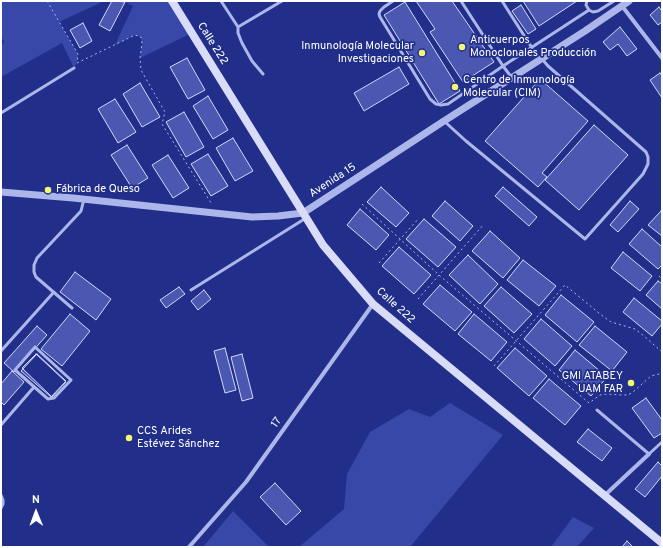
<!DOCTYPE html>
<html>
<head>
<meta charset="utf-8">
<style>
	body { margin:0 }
	#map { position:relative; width:663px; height:548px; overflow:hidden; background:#212f8a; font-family:Overpass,sans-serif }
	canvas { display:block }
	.frame { position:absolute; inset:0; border:2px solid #fff; pointer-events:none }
	.north { position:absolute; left:16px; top:492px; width:40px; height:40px; -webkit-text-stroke:3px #212f8a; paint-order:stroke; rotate:359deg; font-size:11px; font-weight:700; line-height:16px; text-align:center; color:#fff }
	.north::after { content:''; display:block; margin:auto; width:14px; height:18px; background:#fff; clip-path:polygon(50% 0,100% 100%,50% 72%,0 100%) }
</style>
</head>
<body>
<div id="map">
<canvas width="663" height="548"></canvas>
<div class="frame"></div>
<div class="north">N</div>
</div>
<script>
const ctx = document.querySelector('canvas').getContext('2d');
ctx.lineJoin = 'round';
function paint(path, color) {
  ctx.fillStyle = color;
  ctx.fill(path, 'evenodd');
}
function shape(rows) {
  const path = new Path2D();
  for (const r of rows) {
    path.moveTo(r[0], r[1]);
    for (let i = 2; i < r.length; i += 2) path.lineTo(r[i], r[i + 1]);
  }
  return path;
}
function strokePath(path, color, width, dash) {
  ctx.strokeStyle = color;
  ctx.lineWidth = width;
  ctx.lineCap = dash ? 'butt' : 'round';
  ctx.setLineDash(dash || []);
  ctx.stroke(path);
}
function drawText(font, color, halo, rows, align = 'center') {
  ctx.font = font + ' Overpass,sans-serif';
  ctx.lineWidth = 3.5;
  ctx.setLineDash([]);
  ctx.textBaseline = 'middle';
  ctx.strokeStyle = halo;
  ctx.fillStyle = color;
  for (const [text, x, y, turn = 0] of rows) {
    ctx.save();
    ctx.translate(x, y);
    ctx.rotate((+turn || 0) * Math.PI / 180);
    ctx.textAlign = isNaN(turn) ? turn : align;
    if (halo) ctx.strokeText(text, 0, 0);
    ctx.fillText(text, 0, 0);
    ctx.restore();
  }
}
paint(shape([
	[1,1,104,1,59,22,78,54,77,63,74,68,62,43,1,77,1,45,4,42,1,36],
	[124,1,172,1,192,33,140,58,142,43,141,37,135,35,115,45,133,6],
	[450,403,503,435,410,547,299,547,344,509,347,474,370,432,409,409,430,417],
	[233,511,269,547,203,547],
	[573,517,594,528,577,547,551,547]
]), '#3848a9');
const building = shape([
	[112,1,125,2,110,31,99,25,112,1],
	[416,1,452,1,494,62,463,82,430,32,435,29,416,1],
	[523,1,577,1,539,26,523,1],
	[405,2,460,91,439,104,384,15,405,2],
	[521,5,536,29,528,34,512,11,521,5],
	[659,7,662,11,662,22,658,25,650,15,659,7],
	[83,23,92,41,80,48,70,30,83,23],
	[620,27,637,49,627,56,618,44,610,50,603,42,620,27],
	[187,58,205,90,188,99,170,67,187,58],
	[399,67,409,84,364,111,354,93,399,67],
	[660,73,662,76,662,98,650,80,660,73],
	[540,79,588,121,542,173,547,177,538,187,485,141,540,79],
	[140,83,160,117,142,127,123,94,140,83],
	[208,96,228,130,213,139,193,106,208,96],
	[115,99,136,132,118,143,98,109,115,99],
	[184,112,204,147,186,157,166,122,184,112],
	[594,125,628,155,579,210,545,180,594,125],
	[233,138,253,171,235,181,216,148,233,138],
	[127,145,148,178,132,188,111,155,127,145],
	[208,154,228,186,211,196,191,164,208,154],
	[168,155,189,188,173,198,152,165,168,155],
	[381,187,409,213,396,227,367,202,381,187],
	[503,187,537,217,529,226,495,196,503,187],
	[445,201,473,226,460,241,432,216,445,201],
	[630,201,639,209,618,232,610,225,630,201],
	[360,209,389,235,376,250,347,225,360,209],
	[661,211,662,212,662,236,648,225,661,211],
	[424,219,456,247,438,267,406,239,424,219],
	[642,229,662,247,662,265,658,269,629,244,642,229],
	[490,231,520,258,503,278,472,251,490,231],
	[399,247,431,275,414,294,382,266,399,247],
	[623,252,652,276,640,291,611,268,623,252],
	[468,255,498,284,480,304,449,275,468,255],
	[523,260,556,286,539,306,507,280,523,260],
	[75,272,111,299,96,320,60,292,75,272],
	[658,281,662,284,662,309,646,295,658,281],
	[440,285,472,312,455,331,423,304,440,285],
	[179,287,185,294,166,308,160,300,179,287],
	[501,287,532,314,514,333,484,306,501,287],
	[204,290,211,299,198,310,191,301,204,290],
	[561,295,594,322,577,342,545,315,561,295],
	[634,298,662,321,662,324,652,336,623,312,634,298],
	[70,314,90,331,62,366,41,349,70,314],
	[474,314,507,342,491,361,458,334,474,314],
	[541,319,572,346,555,366,524,339,541,319],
	[37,326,47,335,14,372,4,363,37,326],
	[595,326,627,352,612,371,579,345,595,326],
	[225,348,236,390,225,393,214,351,225,348],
	[515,348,547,376,529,396,497,368,515,348],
	[575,350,607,377,591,396,559,370,575,350],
	[36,354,66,382,52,397,22,368,36,354],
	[37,354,66,381,51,397,21,371,37,354],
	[242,354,253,398,242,401,231,357,242,354],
	[12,371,24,382,4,405,1,402,1,384,12,371],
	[549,379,581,406,565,425,533,398,549,379],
	[646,398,662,420,662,433,654,438,632,408,646,398],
	[588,429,612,448,602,461,577,442,588,429],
	[658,462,662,466,662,476,645,497,635,489,658,462],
	[275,483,301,511,286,525,260,497,275,483],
	[627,541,633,547,622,547,627,541]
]);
paint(building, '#4a58b2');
strokePath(building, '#d2d7f8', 1);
strokePath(shape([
	[47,1,78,54,77,62],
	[77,63,135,35,141,37,142,43,140,58,141,70,165,112,162,124,211,203,211,205],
	[362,204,439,275,589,403,600,395,607,394,622,395,628,395,633,392,651,376,659,374,662,374],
	[379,263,419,218],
	[659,276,662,279],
	[418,299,484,224],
	[494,366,565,285,600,314,611,322,635,329,644,336,662,352]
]), '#adb6eb', 1, [2, 3]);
strokePath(shape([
	[221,1,238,27],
	[393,1,384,7,380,11,379,14,380,17,430,99,436,104,441,105,448,104,503,66,589,10],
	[461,1,503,66,512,78],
	[502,1,532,48],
	[587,1,586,5,589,10,593,12,598,11,614,1],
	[263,74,252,61,242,43,238,33,238,27,282,1],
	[1,113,74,68],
	[444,121,466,141,585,239,643,174,648,164,648,157,646,152,548,66,542,59],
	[191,290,306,218],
	[72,308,36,277,34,272,34,265,37,258,81,211,84,199],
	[35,347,71,380,54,398,48,399,15,370,35,347],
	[1,351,54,292],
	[597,410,649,454,662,442],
	[1,425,34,387],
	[1,495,3,500,3,504,1,508]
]), '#adb6eb', 3);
strokePath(shape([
	[622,6,662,58],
	[605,495,649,454],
	[189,547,246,482,373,304]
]), '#adb6eb', 4);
strokePath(shape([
	[1,192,73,198,252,217,278,216,303,213,444,121,585,31,629,1]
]), '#adb6eb', 7);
strokePath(shape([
	[172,1,323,245,373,304,662,543]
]), '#d8dcf8', 8);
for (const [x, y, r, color] of [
	[462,47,4,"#f5f76e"],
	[422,53,4,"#f5f76e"],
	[455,87,4,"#f5f76e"],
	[48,190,4,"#f5f76e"],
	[631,383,4,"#f5f76e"],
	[129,438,4,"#f5f76e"]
]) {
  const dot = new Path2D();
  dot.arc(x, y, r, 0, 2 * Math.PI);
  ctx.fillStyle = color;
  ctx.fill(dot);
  strokePath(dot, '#212f8a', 1.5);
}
drawText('11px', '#fff', '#212f8a', [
	["Anticuerpos",470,41],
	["Monoclonales Producción",470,54],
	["Inmunología Molecular",414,47,"right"],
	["Investigaciones",414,60,"right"],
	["Centro de Inmunología",463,81],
	["Molecular (CIM)",463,94],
	["Fábrica de Queso",56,190],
	["GMI ATABEY",623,377,"right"],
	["UAM FAR",623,390,"right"],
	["CCS Arides",137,432],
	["Estévez Sánchez",137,445]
], 'left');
drawText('11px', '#fff', '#212f8a', [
	["Calle 222",212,44,58],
	["Avenida 15",333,181,-33],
	["Calle 222",395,306,42],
	["17",277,423,-54]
]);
</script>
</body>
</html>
